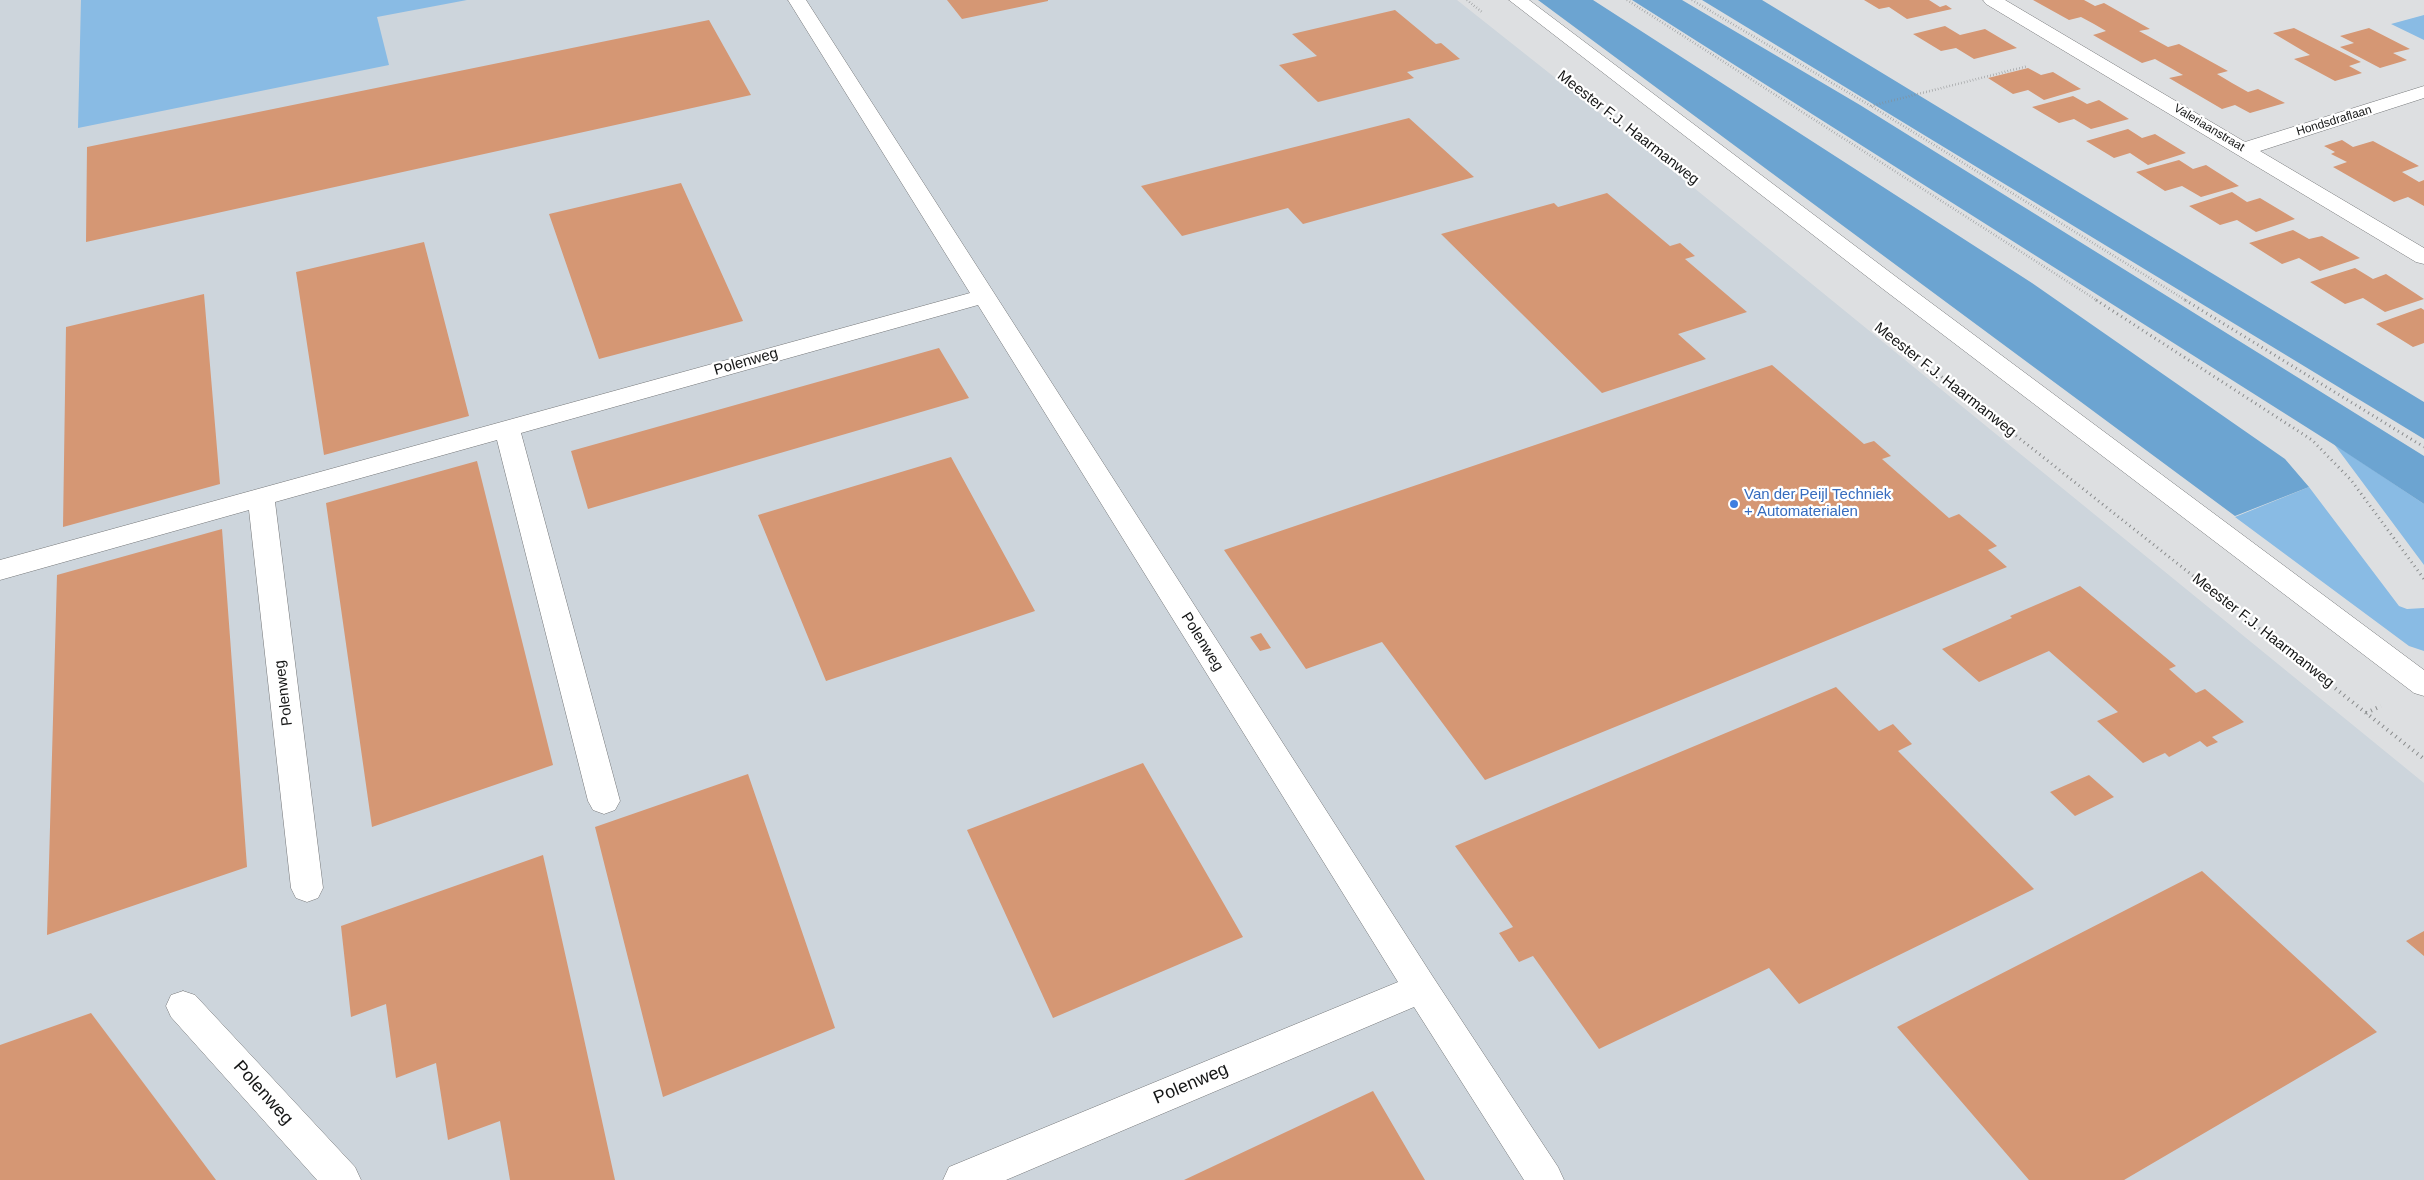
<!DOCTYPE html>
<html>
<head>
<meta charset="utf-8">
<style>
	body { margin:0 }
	canvas { display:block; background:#dddfe1 }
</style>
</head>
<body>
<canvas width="2424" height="1180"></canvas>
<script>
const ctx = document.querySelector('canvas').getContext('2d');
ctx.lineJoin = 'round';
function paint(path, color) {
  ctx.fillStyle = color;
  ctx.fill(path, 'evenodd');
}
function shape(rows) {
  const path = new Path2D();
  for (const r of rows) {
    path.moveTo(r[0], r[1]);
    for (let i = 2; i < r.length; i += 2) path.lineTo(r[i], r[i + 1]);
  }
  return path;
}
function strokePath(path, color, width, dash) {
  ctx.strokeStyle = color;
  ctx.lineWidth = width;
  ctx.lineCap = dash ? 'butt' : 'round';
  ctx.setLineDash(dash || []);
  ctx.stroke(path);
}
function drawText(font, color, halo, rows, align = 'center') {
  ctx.font = font + ' Helvetica,sans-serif';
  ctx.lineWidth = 4.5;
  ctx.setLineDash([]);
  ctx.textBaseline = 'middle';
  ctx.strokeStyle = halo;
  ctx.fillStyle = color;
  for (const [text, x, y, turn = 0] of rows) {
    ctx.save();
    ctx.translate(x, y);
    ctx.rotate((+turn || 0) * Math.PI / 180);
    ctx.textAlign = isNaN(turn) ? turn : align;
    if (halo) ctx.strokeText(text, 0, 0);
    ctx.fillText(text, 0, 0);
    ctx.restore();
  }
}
paint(shape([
	[0,0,1457,0,1688,183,2424,783,2424,1180,0,1180]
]), '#cdd5dc');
paint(shape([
	[81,0,467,0,377,17,389,65,78,128],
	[2424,15,2424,40,2391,24],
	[2334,444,2424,504,2424,565],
	[2309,487,2399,606,2407,609,2424,608,2424,651,2409,646,2235,517]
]), '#89bbe4');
paint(shape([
	[1538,0,1593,0,2032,283,2285,459,2309,487,2235,516],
	[1632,0,1682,0,1860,105,2424,456,2424,504,2333,444],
	[1702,0,1762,0,2424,402,2424,439]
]), '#6ca4d1');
paint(shape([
	[947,0,1048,0,1048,1,962,19],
	[1864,0,1929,0,1940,7,1946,5,1952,9,1907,19,1889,7,1879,9],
	[2033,0,2084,0,2095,6,2104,3,2150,29,2139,31,2168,47,2179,44,2228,71,2217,74,2232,83,2248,92,2258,89,2285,103,2250,113,2235,105,2222,109,2169,78,2183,75,2155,59,2142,63,2093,35,2106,31,2094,24,2081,17,2069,20],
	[1395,10,1436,44,1441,43,1460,59,1407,72,1414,78,1318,102,1279,65,1317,56,1292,34],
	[709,20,751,95,86,242,87,147],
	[1945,26,1960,35,1985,29,2017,48,1974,59,1956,48,1941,51,1913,34],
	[2294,28,2361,62,2349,66,2362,73,2335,81,2294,59,2310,55,2273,33],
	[2369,28,2410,49,2393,53,2407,60,2380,68,2340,47,2354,43,2340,36],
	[2028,68,2041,75,2053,72,2081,89,2044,100,2028,90,2013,94,1988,78],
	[2073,96,2087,104,2099,100,2129,119,2091,129,2074,119,2059,123,2032,107],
	[1409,118,1474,177,1303,224,1288,208,1182,236,1141,186],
	[2128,129,2142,138,2155,134,2186,153,2148,165,2130,153,2114,158,2086,141],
	[2342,140,2353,147,2373,141,2419,166,2402,172,2419,182,2424,180,2424,206,2408,197,2394,202,2333,167,2347,162,2331,154,2335,152,2324,146],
	[2179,160,2193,169,2206,165,2239,186,2201,197,2182,186,2165,191,2136,172],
	[681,183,743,321,599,359,549,214],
	[2232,192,2247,202,2260,198,2295,219,2256,232,2237,220,2220,225,2189,206],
	[1607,193,1670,246,1680,243,1695,256,1685,259,1747,312,1678,334,1706,359,1602,393,1441,234,1554,203,1558,207],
	[2293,230,2309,239,2322,236,2360,258,2320,271,2299,258,2282,264,2249,243],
	[424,242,469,416,324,455,296,272],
	[2355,268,2373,279,2386,274,2424,299,2385,312,2363,298,2345,304,2310,282],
	[204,294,220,484,63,527,66,327],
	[2421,308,2424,310,2424,343,2413,347,2376,324],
	[939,348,969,398,588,509,571,451],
	[1772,365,1864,444,1874,441,1891,456,1882,459,1949,518,1959,514,1997,546,1988,550,2007,567,1485,780,1382,642,1306,669,1224,550],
	[951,457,1035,611,826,681,758,515],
	[477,461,553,765,372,827,326,503],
	[222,529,247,867,47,935,57,575],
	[2080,586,2176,666,2169,669,2196,693,2205,689,2244,722,2212,737,2218,742,2207,747,2200,741,2169,757,2165,753,2143,763,2097,721,2118,712,2049,651,1979,682,1942,649,2012,618,2010,616],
	[1261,633,1271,648,1260,651,1250,637],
	[1836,687,1879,731,1893,724,1912,744,1898,751,2034,889,1799,1004,1769,968,1599,1049,1533,956,1519,962,1499,933,1513,927,1455,846],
	[1143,763,1243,937,1053,1018,967,830],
	[748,774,835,1028,663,1097,595,827],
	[2089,775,2114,797,2075,816,2050,792],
	[543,855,577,1007,615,1180,510,1180,500,1121,448,1140,436,1063,396,1078,386,1004,351,1017,341,926],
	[2202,871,2377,1032,2124,1180,2029,1180,1897,1027],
	[2424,931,2424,956,2406,941],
	[91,1013,166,1113,216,1180,0,1180,0,1045],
	[1373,1091,1425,1180,1184,1180]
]), '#d59774');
const minor = shape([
	[788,0,806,0,1433,977,1558,1167,1564,1180,1524,1180,1414,1007,1006,1180,943,1180,949,1167,1398,982,978,305,521,433,620,801,615,810,604,814,593,810,588,801,497,440,275,502,323,888,318,898,307,902,296,898,291,888,249,510,0,580,0,560,970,293,788,0],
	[1983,0,2005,0,2245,142,2424,86,2424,98,2260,151,2424,248,2424,264,2416,262,1986,4,1983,0],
	[183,991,195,995,355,1167,361,1180,317,1180,171,1017,166,1006,171,995,183,991]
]);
const major = shape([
	[1509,0,1529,0,1899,279,2424,670,2424,696,2414,693,1883,289,1509,0]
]);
strokePath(minor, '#76787a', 1);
strokePath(major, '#76787a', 1);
strokePath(shape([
	[1467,0,1482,12],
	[1627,0,2098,301],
	[1692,0,1871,106,2187,301],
	[1871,106,2028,66]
]), '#898b8c', 2.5, [0.5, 2.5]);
strokePath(shape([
	[2096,300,2312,440,2351,480,2424,579],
	[2185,300,2424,447],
	[1918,358,2332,686]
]), '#898b8c', 3, [1, 4]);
strokePath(shape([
	[2331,685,2424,759],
	[2366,713,2381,706]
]), '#898b8c', 4, [1, 4.5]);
paint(minor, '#fff');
paint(major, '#fff');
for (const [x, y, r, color] of [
	[1734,504,5,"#3f7fe0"]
]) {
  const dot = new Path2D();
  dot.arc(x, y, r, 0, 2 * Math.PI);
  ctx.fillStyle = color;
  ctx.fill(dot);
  strokePath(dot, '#fff', 2);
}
drawText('12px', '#141515', '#fff', [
	["Hondsdraflaan",2334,121,-17],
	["Valeriaanstraat",2209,128,31]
]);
drawText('15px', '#141515', '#fff', [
	["Meester F.J. Haarmanweg",1628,128,38],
	["Polenweg",746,362,-16],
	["Meester F.J. Haarmanweg",1945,380,38],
	["Meester F.J. Haarmanweg",2263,631,38],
	["Polenweg",1202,642,58],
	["Polenweg",284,693,-97]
]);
drawText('15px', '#366cbe', '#fff', [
	["Van der Peijl Techniek",1744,495],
	["+ Automaterialen",1744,512]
], 'left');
drawText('18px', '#141515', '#fff', [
	["Polenweg",1191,1084,-23],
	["Polenweg",263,1093,48]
]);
</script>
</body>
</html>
